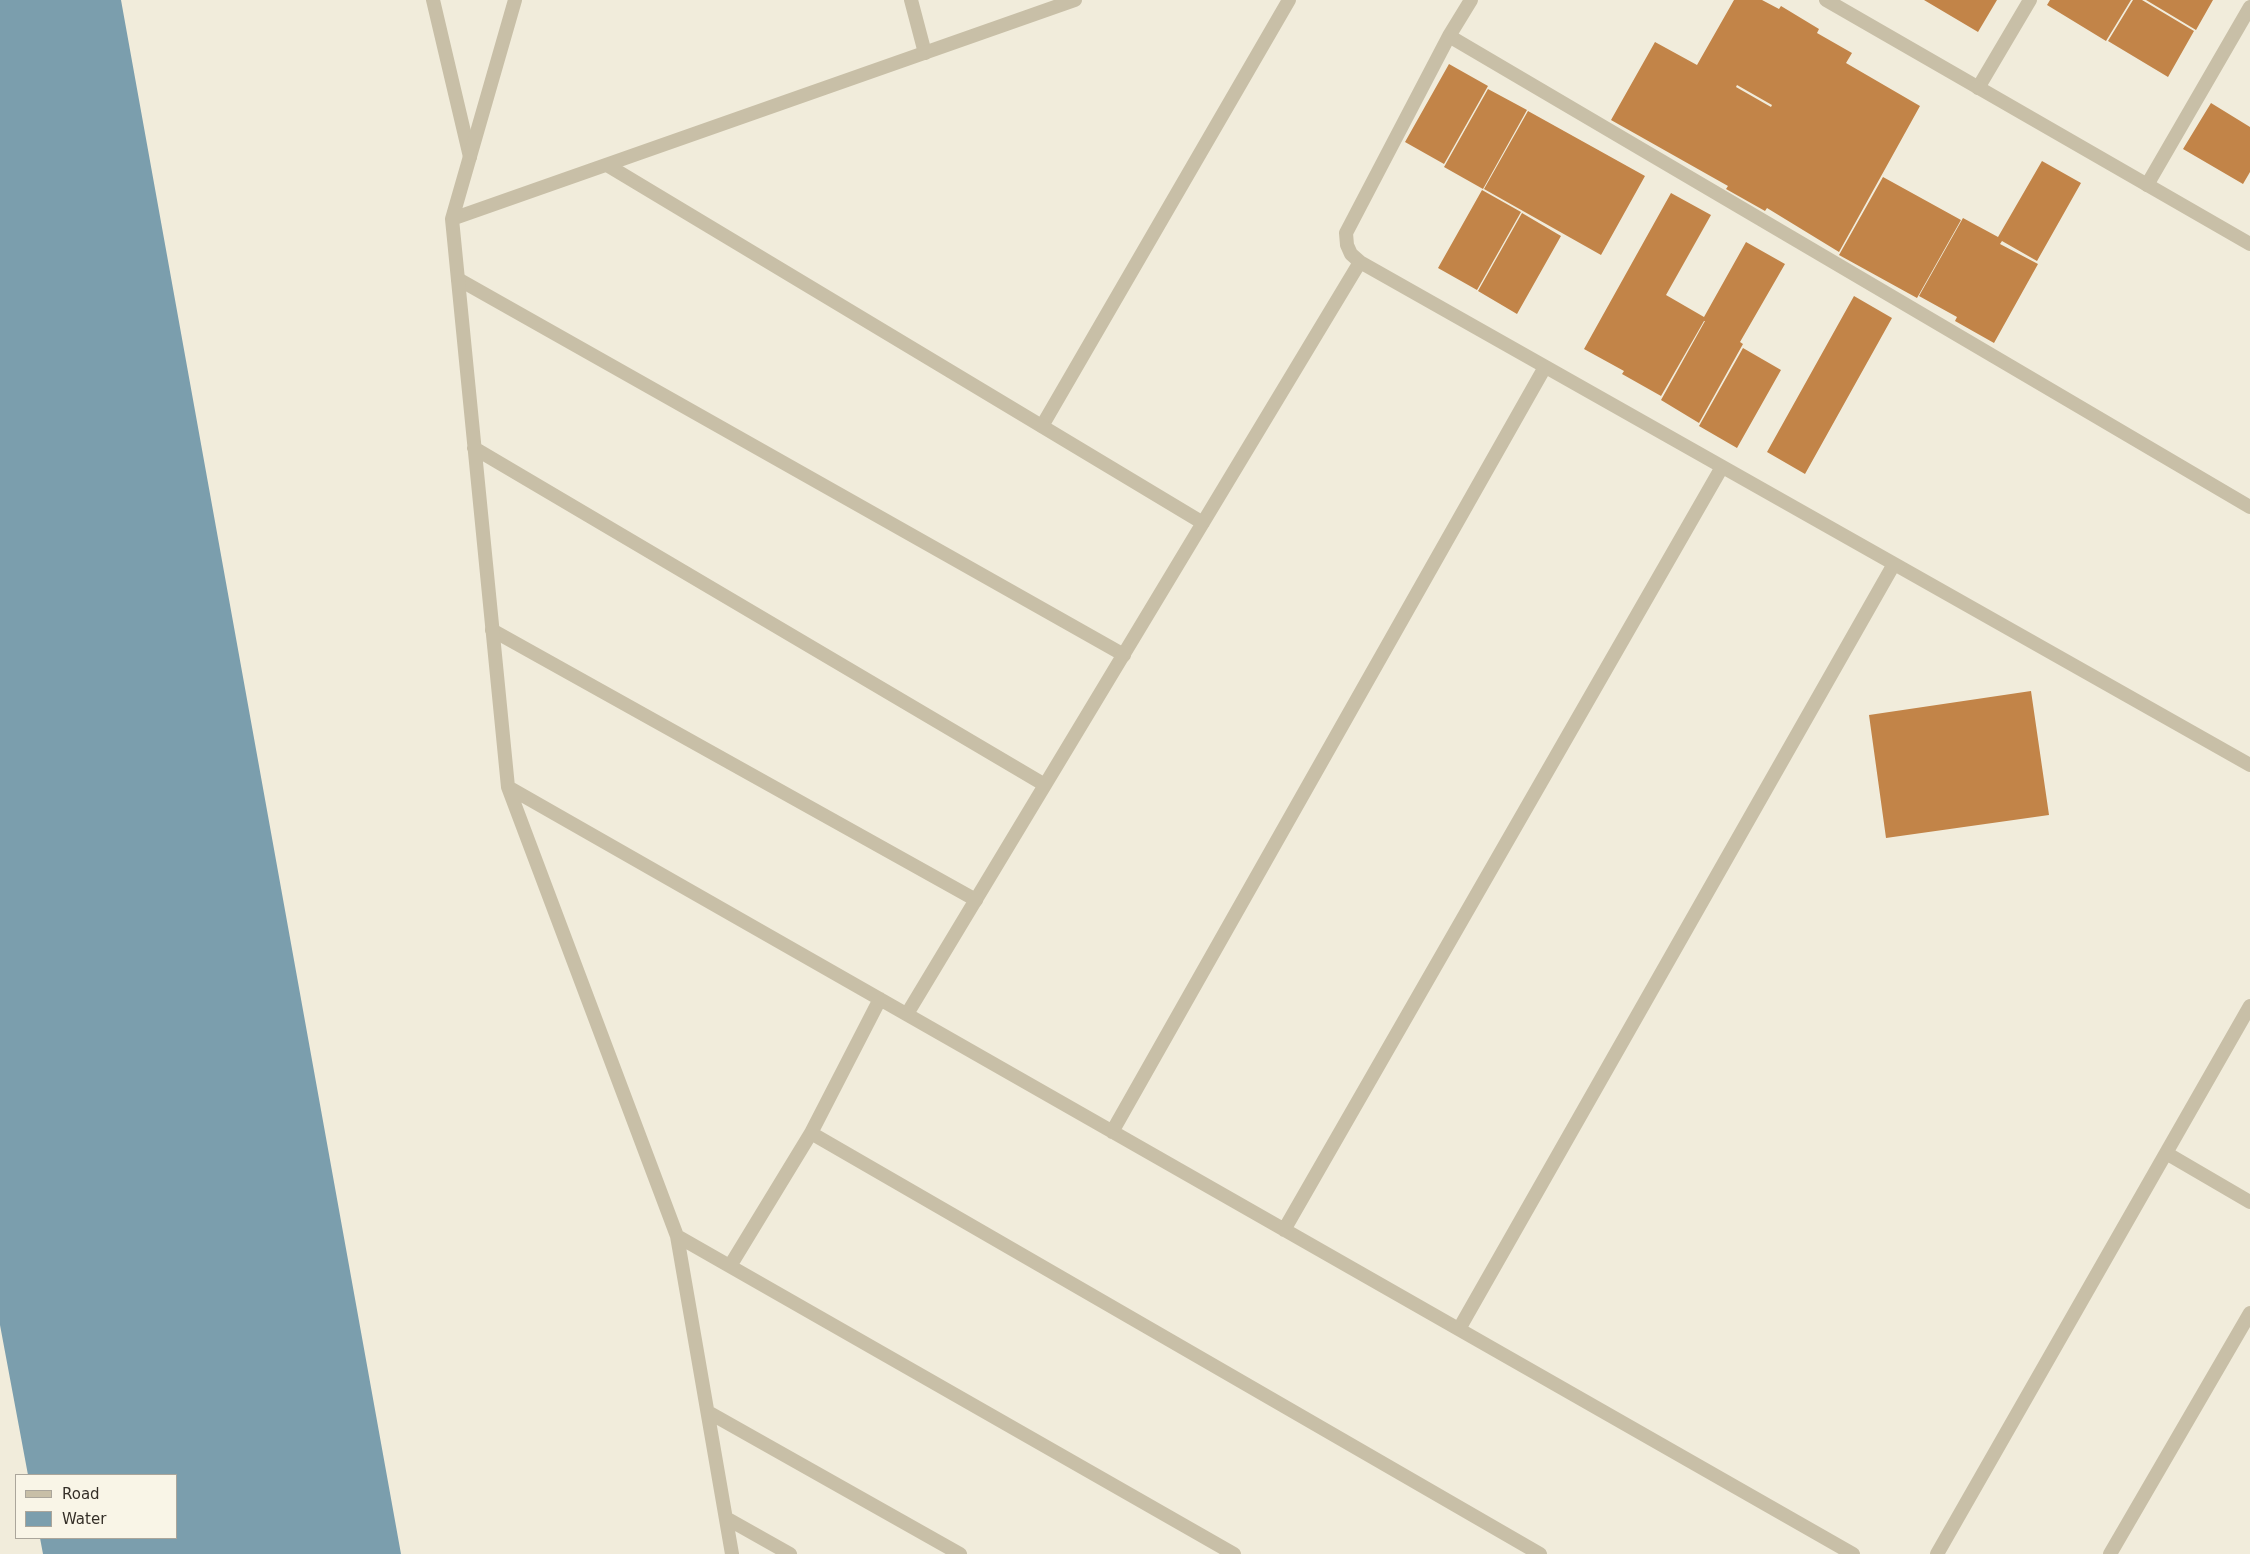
<!DOCTYPE html>
<html>
<head>
<meta charset="utf-8">
<style>
	body { margin:0 }
	#map { position:relative; width:2250px; height:1554px; overflow:hidden; background:#f1ecdb; font-family:"DejaVu Sans",sans-serif }
	canvas { display:block }
	.legend { position:absolute; left:15px; top:1474px; width:162px; height:65px; box-sizing:border-box; background:#f9f5e7; border:1px solid #aba69b; margin:0; padding:6px 9px; list-style:none; font-size:15px; color:#352f28 }
	.legend li { display:flex; align-items:center; gap:10px; height:25px }
	.legend b { width:25px; border:1px solid #aba69b }
</style>
</head>
<body>
<div id="map">
<canvas width="2250" height="1554"></canvas>
<ul class="legend">
<li><b style="height:6px;background:#c8bfa7"></b>Road</li>
<li><b style="height:14px;background:#7b9ead"></b>Water</li>
</ul>
</div>
<script>
const ctx = document.querySelector('canvas').getContext('2d');
ctx.lineJoin = 'round';
function paint(path, color) {
  ctx.fillStyle = color;
  ctx.fill(path, 'evenodd');
}
function shape(rows) {
  const path = new Path2D();
  for (const r of rows) {
    path.moveTo(r[0], r[1]);
    for (let i = 2; i < r.length; i += 2) path.lineTo(r[i], r[i + 1]);
  }
  return path;
}
function strokePath(path, color, width, dash) {
  ctx.strokeStyle = color;
  ctx.lineWidth = width;
  ctx.lineCap = dash ? 'butt' : 'round';
  ctx.setLineDash(dash || []);
  ctx.stroke(path);
}
paint(shape([
	[0,0,121,0,401,1554,43,1554,40,1538,176,1538,176,1475,28,1475,0,1325]
]), '#7b9ead');
paint(shape([
	[1734,0,1762,0,1779,9,1781,6,1819,29,1817,33,1852,53,1846,63,1920,106,1839,252,1767,208,1765,211,1726,189,1728,186,1611,120,1655,42,1697,65],
	[1737,85,1772,105,1771,107,1736,87],
	[1924,0,1997,0,1978,32],
	[2050,0,2131,0,2106,41,2047,5],
	[2133,0,2142,0,2194,31,2168,77,2108,41],
	[2146,0,2213,0,2196,30],
	[1449,64,1488,86,1444,164,1405,142],
	[1488,89,1527,110,1483,189,1444,167],
	[2211,103,2250,127,2250,172,2243,184,2183,149],
	[1528,111,1645,176,1601,255,1484,189],
	[2042,161,2081,183,2037,261,2002,241,2000,244,2038,264,1994,343,1955,321,1957,317,1919,296,1963,218,1998,237],
	[1883,177,1961,220,1917,298,1839,255],
	[1482,190,1521,212,1477,290,1438,268],
	[1671,193,1711,215,1666,295,1704,317,1746,242,1785,264,1740,342,1743,344,1699,423,1661,400,1705,321,1704,321,1661,396,1622,374,1624,371,1584,349],
	[1522,213,1561,236,1517,314,1478,291],
	[1854,296,1892,318,1805,474,1767,452],
	[1743,348,1781,370,1737,448,1699,426],
	[2031,691,2049,815,1886,838,1869,715]
]), '#c28448');
strokePath(shape([
	[433,0,470,157],
	[911,0,925,53],
	[458,279,1124,655],
	[1042,426,1289,0],
	[492,630,976,900],
	[2110,1554,2250,1313]
]), '#c8bfa7', 14);
strokePath(shape([
	[515,0,452,219,508,787,1853,1554],
	[1471,0,1449,36,1346,233,1347,245,1351,254,1360,262,2250,765],
	[1449,36,2250,507],
	[1978,88,2030,0],
	[607,165,1203,523],
	[2147,185,2250,7],
	[452,219,1075,0],
	[474,448,1045,785],
	[508,787,677,1236,732,1554],
	[907,1014,1360,262],
	[1112,1132,1545,367],
	[811,1133,1540,1554],
	[2166,1153,2250,1202],
	[1284,1230,1722,467],
	[677,1236,1234,1554],
	[730,1266,811,1133,880,999],
	[1459,1329,1894,564],
	[708,1412,960,1554],
	[726,1518,790,1554],
	[1937,1554,2250,1006]
]), '#c8bfa7', 14);
strokePath(shape([
	[1826,0,2250,244]
]), '#c8bfa7', 14);
</script>
</body>
</html>
